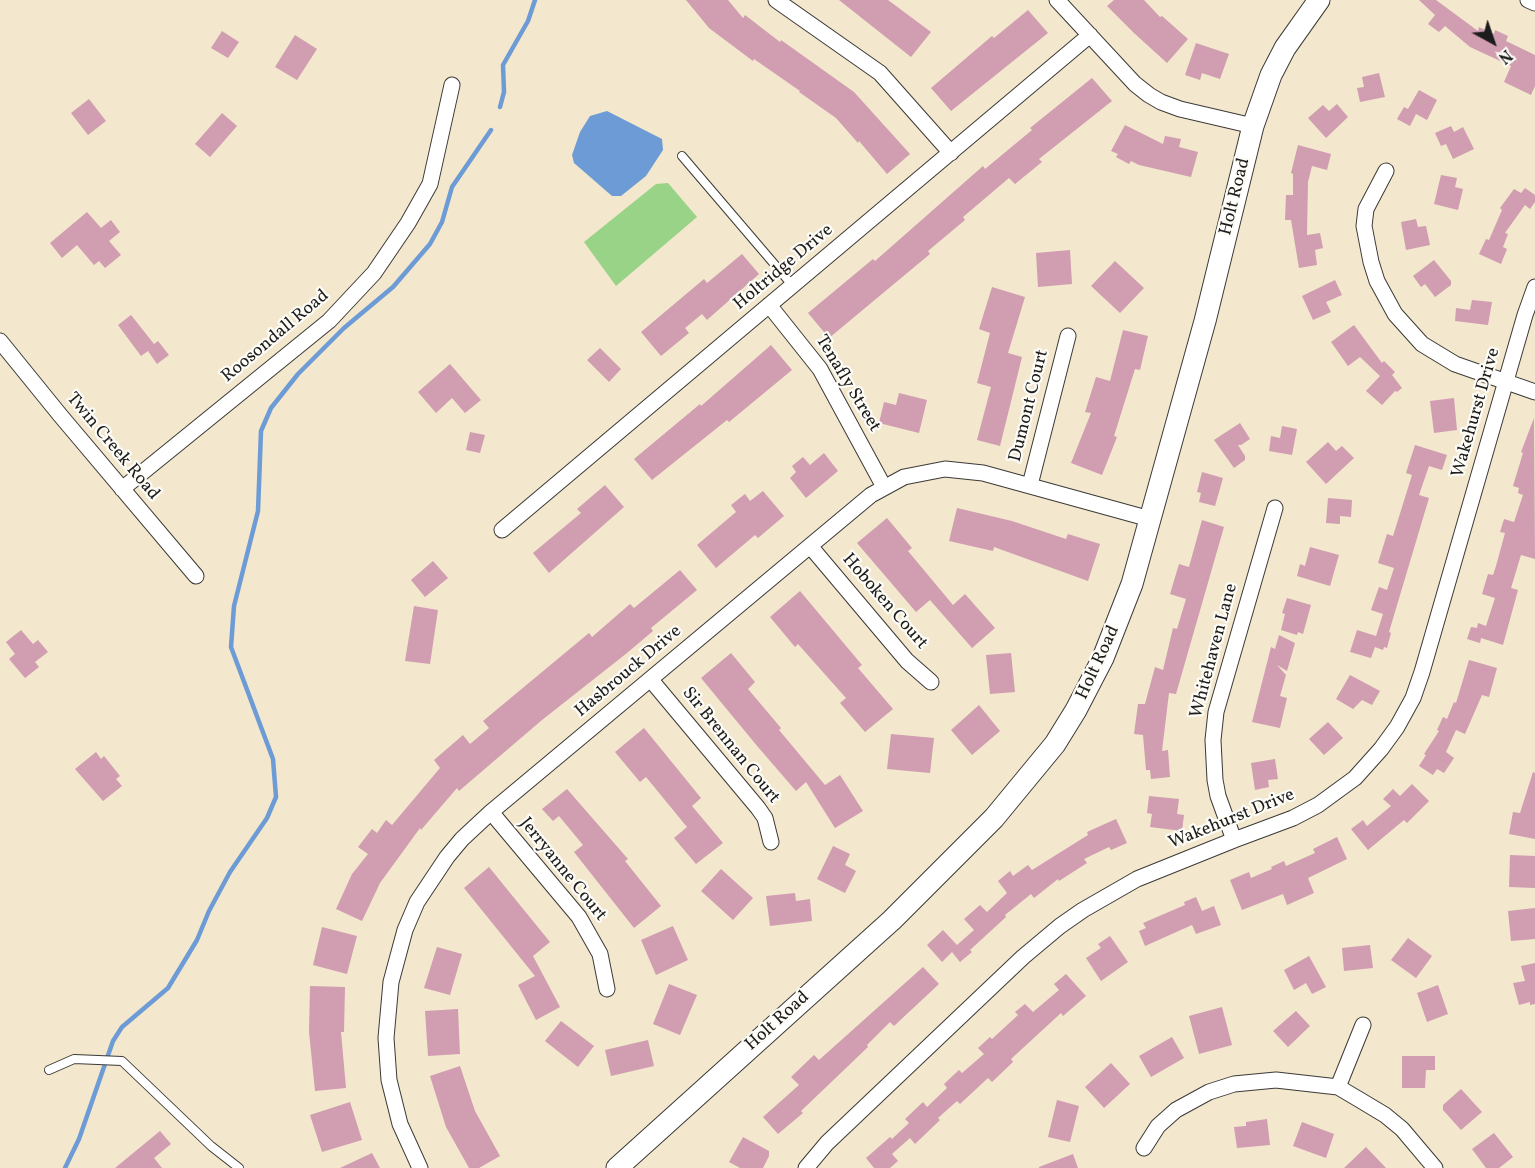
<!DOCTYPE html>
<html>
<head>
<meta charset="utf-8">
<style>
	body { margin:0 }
	#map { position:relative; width:1535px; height:1168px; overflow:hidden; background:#f3e7cd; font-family:Vollkorn,serif }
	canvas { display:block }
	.north { position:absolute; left:1463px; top:12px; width:60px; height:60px; -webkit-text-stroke:4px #fdfcf7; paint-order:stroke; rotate:140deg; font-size:16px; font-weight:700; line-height:24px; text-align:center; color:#1c1c1c }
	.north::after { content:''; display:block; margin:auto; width:21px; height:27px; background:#1c1c1c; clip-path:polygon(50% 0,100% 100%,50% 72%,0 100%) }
</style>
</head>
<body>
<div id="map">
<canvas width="1535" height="1168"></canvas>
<div class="north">N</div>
</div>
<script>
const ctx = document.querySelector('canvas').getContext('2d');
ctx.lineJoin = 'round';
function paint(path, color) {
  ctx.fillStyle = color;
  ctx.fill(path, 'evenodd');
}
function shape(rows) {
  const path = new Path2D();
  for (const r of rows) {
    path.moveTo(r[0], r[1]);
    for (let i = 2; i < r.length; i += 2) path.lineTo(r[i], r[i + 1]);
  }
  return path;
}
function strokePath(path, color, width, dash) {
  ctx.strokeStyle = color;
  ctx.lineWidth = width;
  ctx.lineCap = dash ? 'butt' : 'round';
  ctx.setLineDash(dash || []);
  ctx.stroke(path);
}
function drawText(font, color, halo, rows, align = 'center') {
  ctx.font = font + ' Vollkorn,serif';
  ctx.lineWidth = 4.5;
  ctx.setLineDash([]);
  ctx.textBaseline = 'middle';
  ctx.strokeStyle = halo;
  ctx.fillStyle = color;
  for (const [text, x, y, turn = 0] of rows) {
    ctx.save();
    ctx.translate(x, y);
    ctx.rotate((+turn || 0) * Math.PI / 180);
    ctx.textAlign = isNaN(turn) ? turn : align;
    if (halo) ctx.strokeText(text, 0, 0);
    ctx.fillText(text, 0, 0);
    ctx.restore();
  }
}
paint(shape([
	[668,183,697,217,616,286,584,242,656,184]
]), '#98d387');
paint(shape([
	[607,111,662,139,663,150,646,176,621,196,612,196,574,163,572,155,580,132,590,116]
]), '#6d9bd5');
strokePath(shape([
	[500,107,504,92,503,65,528,21,535,0],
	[65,1168,79,1139,113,1041,122,1027,168,988,197,940,209,911,230,872,267,818,276,797,273,759,231,647,234,606,258,511,261,431,271,408,298,374,344,328,393,287,430,244,442,222,452,187,491,130]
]), '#6d9bd5', 4.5);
paint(shape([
	[686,0,728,0,743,18,745,15,780,42,781,40,854,92,910,154,887,174,859,141,858,143,836,118,799,92,800,91,754,59,753,61,709,28],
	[839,0,888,0,931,32,911,57],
	[1114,0,1144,0,1160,17,1162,16,1188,39,1167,63,1134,33,1107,6],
	[1419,0,1436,0,1478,31,1479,27,1494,34,1495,30,1508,36,1506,41,1535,55,1535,86,1531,95,1504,82,1511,66,1470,47,1445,26,1439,32,1428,24,1435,15],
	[1028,10,1048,33,951,111,931,88,992,36,994,38],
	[222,31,239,42,228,58,211,48],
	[295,35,317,49,297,80,275,67],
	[1196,43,1229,54,1220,79,1202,73,1200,80,1185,75],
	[1379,73,1385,97,1360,102,1357,88,1364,87,1362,77],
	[1092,78,1112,101,1039,159,1042,162,1015,184,1009,178,963,217,965,220,928,251,930,254,829,338,808,313,873,259,875,261,983,166,985,169,1032,130,1030,128],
	[1419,90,1437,100,1427,120,1416,114,1410,126,1397,119,1404,107,1408,109],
	[89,99,106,121,88,135,71,113],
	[1337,104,1348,117,1326,138,1308,118,1323,105,1329,111],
	[222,113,237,126,210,157,195,144],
	[1125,125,1163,144,1165,136,1181,139,1179,147,1198,152,1191,177,1139,165,1131,161,1129,164,1116,157,1118,154,1111,151],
	[1451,126,1454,132,1463,127,1474,149,1453,159,1446,144,1441,146,1435,133],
	[1298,145,1331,154,1327,170,1312,166,1308,182,1307,235,1320,233,1323,248,1315,250,1317,265,1299,268,1291,220,1285,220,1286,195,1293,195,1293,174,1291,173],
	[1441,175,1457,178,1455,187,1463,189,1458,210,1434,204],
	[1525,188,1535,195,1535,202,1530,209,1525,205,1505,233,1508,234,1503,247,1507,249,1501,264,1479,254,1486,239,1489,240,1502,210,1500,208,1514,189,1521,193],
	[87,212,101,228,111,220,120,232,109,241,121,255,105,268,99,261,94,265,77,245,62,258,50,243],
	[1416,219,1418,227,1426,226,1430,245,1406,250,1401,222],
	[1070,250,1072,284,1038,287,1036,253],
	[742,254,759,274,707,320,702,314,685,328,689,333,661,356,641,332,704,279,707,283],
	[1434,260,1451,281,1451,285,1435,297,1425,284,1421,287,1413,276],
	[1115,261,1144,288,1120,313,1091,286],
	[1335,280,1342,295,1326,302,1331,312,1313,320,1302,296],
	[992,287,1025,297,1008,353,1022,357,1000,446,977,440,991,387,977,383,990,333,979,329],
	[1472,300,1492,302,1488,325,1455,321,1456,308,1470,310],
	[131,315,154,344,158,341,169,355,157,364,148,351,141,356,118,325],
	[1354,325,1382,363,1384,361,1395,372,1392,375,1402,388,1397,392,1395,391,1382,405,1366,391,1380,376,1360,357,1348,366,1331,342],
	[1123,330,1148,336,1140,370,1135,369,1114,436,1117,437,1102,475,1071,463,1091,413,1085,412,1096,377,1110,381],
	[771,345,792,370,729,422,727,420,652,480,634,459,700,404,701,406],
	[600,348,621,369,609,382,587,360],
	[450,364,481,400,465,413,452,398,436,413,418,392],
	[899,393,927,400,919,433,879,423,884,402,896,405],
	[1454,398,1457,430,1434,433,1430,401],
	[1534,418,1535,559,1521,555,1511,588,1518,590,1503,645,1481,638,1480,643,1467,639,1471,627,1477,628,1478,623,1486,626,1495,598,1482,594,1488,574,1493,575,1496,566,1505,533,1500,532,1504,519,1514,522,1523,495,1518,493,1519,488,1513,486,1523,453,1521,452],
	[1240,423,1250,439,1241,445,1238,445,1245,456,1245,460,1234,468,1214,440],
	[1282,426,1297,429,1292,455,1269,451,1271,436,1280,438],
	[470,432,485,435,480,453,466,450],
	[1328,442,1336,451,1342,446,1354,458,1326,484,1306,462],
	[1415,445,1447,455,1442,470,1429,466,1419,495,1429,498,1389,632,1391,633,1387,648,1384,647,1383,650,1375,647,1371,658,1350,652,1357,630,1376,636,1383,614,1371,610,1379,587,1387,590,1394,568,1378,563,1387,534,1393,536,1412,475,1406,473],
	[824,453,838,471,806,498,790,478,796,472,792,466,803,457,810,465],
	[1202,472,1223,478,1215,506,1199,502,1201,493,1197,492],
	[605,485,624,507,549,573,533,553,581,513,577,509],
	[763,491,784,516,758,538,755,535,716,568,697,545,736,512,731,505,745,494,750,501],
	[1328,498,1352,500,1351,517,1340,516,1340,524,1326,523],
	[957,508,1012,521,1066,539,1068,534,1100,544,1088,581,994,547,993,551,949,541],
	[887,518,912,548,908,551,953,605,965,594,995,628,972,648,930,600,916,612,857,543],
	[1202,520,1224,527,1176,694,1169,693,1162,751,1168,750,1170,777,1151,779,1150,770,1146,770,1143,735,1134,734,1138,704,1145,704,1155,667,1163,670,1173,628,1177,629,1186,599,1170,594,1179,564,1189,567],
	[1310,547,1339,555,1330,586,1297,576,1300,564,1305,566],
	[433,561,448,578,425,597,411,580],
	[680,570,697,590,651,628,653,631,627,653,542,720,459,791,457,788,421,830,420,828,380,883,362,921,336,909,352,874,368,854,358,847,372,829,377,833,386,820,392,825,440,768,434,760,463,735,470,744,489,728,483,721,589,633,592,637,630,604,634,608],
	[800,591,862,665,858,668,893,709,865,732,840,703,846,698,798,644,795,647,770,617],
	[1287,598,1311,605,1303,634,1298,632,1297,635,1281,630,1285,614,1282,613],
	[414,606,438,610,430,664,405,661],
	[21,630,33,644,38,640,48,652,35,662,39,667,25,678,9,659,15,654,6,642],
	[1279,635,1295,643,1287,671,1277,665,1286,675,1280,696,1287,698,1280,728,1252,722,1271,647,1275,649],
	[731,653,755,682,748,689,781,728,779,730,825,785,840,775,863,811,835,828,806,782,796,791,758,747,701,678],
	[1011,653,1015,692,990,694,986,655],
	[1469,660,1497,668,1489,697,1482,695,1465,734,1456,730,1446,752,1454,758,1444,773,1437,769,1433,775,1419,766,1426,755,1424,754,1439,731,1437,730,1443,717,1447,719,1454,702,1456,703],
	[1350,675,1380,691,1372,705,1362,700,1353,709,1336,699],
	[979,705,1000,731,972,755,951,730],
	[1328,722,1343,738,1324,755,1309,739],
	[644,728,701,798,692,806,723,843,696,864,674,838,687,827,646,777,640,782,615,752],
	[891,734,934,738,930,773,887,769],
	[96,752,101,759,104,756,120,776,116,779,122,786,103,801,75,769],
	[1275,759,1278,779,1268,780,1269,787,1255,790,1251,763],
	[1533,772,1535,773,1535,839,1509,834,1513,812,1520,813],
	[1412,784,1429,801,1407,823,1404,820,1368,850,1351,829,1363,820,1367,826,1391,806,1383,799,1393,789,1400,796],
	[567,789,628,859,625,861,661,906,634,928,574,852,583,845,559,816,553,821,542,809],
	[1149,796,1179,799,1177,814,1184,815,1182,831,1150,827,1152,814,1147,813],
	[1116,819,1127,843,1111,850,1109,847,1084,859,1087,863,1059,881,1058,879,1034,898,1031,894,1005,915,1006,917,970,950,972,952,960,962,952,952,942,962,927,945,943,930,957,945,974,930,964,919,980,905,987,912,1007,893,998,881,1010,871,1013,876,1028,865,1032,870,1088,835,1087,832],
	[1337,837,1347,859,1308,878,1314,893,1287,905,1283,894,1242,910,1230,880,1249,872,1251,878,1272,869,1271,867,1284,861,1286,866,1315,853,1313,849],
	[833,846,850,854,845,865,856,871,845,893,817,879],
	[1510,855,1535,856,1535,888,1509,887],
	[489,867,550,942,533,956,560,1007,536,1020,518,985,535,976,464,888],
	[721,869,753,898,733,920,701,891],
	[795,893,796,901,810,899,812,921,770,926,766,896],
	[1196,897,1202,911,1214,906,1221,925,1196,934,1192,925,1145,946,1139,931,1146,928,1143,923,1185,905,1184,902],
	[1535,908,1535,939,1511,941,1508,911],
	[673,926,688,960,656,975,641,940],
	[322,927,357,936,347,974,313,965],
	[1110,936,1128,962,1101,981,1086,958,1101,948,1098,944],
	[1408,938,1432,956,1416,978,1391,960],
	[1370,945,1373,968,1344,971,1342,948],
	[437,947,462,954,450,995,424,988],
	[1309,956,1326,987,1312,994,1306,983,1294,990,1284,970],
	[1535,963,1535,1004,1530,1005,1530,1002,1519,1005,1513,983,1525,981,1521,966],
	[923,967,939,984,894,1026,890,1022,867,1045,868,1047,801,1111,803,1113,778,1134,763,1117,799,1085,791,1077,814,1055,819,1060],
	[1066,974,1086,996,1063,1016,1061,1013,1011,1059,1013,1062,992,1082,988,1078,960,1104,957,1101,938,1118,940,1120,915,1144,910,1138,892,1154,898,1161,890,1168,874,1168,866,1158,890,1137,892,1139,909,1123,905,1119,923,1102,927,1107,947,1088,944,1084,959,1070,962,1073,984,1054,978,1048,990,1037,992,1039,1018,1015,1015,1012,1025,1004,1033,1012,1059,990,1054,984],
	[669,984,697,995,680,1035,653,1024],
	[1438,985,1448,1014,1427,1022,1417,993],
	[310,986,345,987,344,1032,341,1032,346,1088,315,1091,309,1032],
	[1222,1007,1232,1045,1199,1054,1189,1016],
	[458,1009,460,1054,428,1056,425,1011],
	[1296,1011,1310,1026,1288,1047,1273,1031],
	[561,1021,594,1046,578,1067,545,1041],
	[1172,1037,1184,1058,1151,1077,1139,1056],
	[648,1040,654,1066,611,1076,605,1050],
	[1402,1056,1435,1056,1435,1070,1426,1070,1425,1088,1402,1088],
	[1111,1063,1130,1084,1104,1108,1085,1087],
	[460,1066,475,1111,500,1156,479,1168,469,1168,446,1127,430,1076],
	[1461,1089,1482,1112,1461,1130,1443,1110,1443,1105],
	[1057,1100,1079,1106,1070,1142,1048,1137],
	[350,1102,362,1140,322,1152,310,1115],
	[1267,1119,1270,1145,1237,1148,1234,1127,1246,1126,1246,1122],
	[1302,1122,1334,1134,1326,1158,1293,1146],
	[160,1131,171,1144,154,1158,162,1168,115,1168],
	[1494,1133,1513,1157,1499,1168,1486,1168,1472,1149],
	[743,1137,769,1151,769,1156,763,1168,740,1168,729,1162],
	[1366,1147,1386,1168,1344,1168],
	[372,1153,380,1168,340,1168],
	[1073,1154,1078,1168,1039,1168,1039,1167]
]), '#d09db1');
const lane = shape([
	[682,156,793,286],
	[49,1070,74,1059,122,1061,211,1146,239,1168]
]);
const street = shape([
	[776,0,880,73,951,153],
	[1057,0,1135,84,1149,95,1161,102,1180,109,1253,126],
	[1528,0,1535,3],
	[1386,171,1366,209,1364,226,1371,262,1377,281,1395,314,1422,344,1455,364,1535,392],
	[769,305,820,369,884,487],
	[0,341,60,415,196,576],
	[1030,485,1068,336],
	[122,489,329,321,374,273,408,223,430,184,452,85],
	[502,530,1090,35],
	[810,546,907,661,931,682],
	[651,680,758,808,765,818,771,842],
	[491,812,579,917,600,954,607,989],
	[1234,840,1218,796,1215,780,1213,740,1216,712,1275,508],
	[1338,1087,1363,1025],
	[1144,1148,1158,1126,1176,1110,1209,1092,1234,1084,1276,1080,1338,1087,1360,1100,1385,1115,1402,1129,1435,1168],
	[420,1168,400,1124,389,1080,386,1038,391,982,405,930,417,902,447,857,462,839,491,812,871,495,904,477,945,469,983,473,1150,519],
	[806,1168,827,1143,1023,957,1060,926,1083,910,1137,879,1234,840,1293,818,1318,805,1355,778,1381,749,1397,727,1413,698,1422,672,1525,315,1535,287]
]);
const secondary = shape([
	[617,1168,892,920,994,818,1055,744,1076,710,1103,658,1132,584,1205,321,1253,126,1271,75,1285,48,1319,0]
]);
strokePath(lane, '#3c3a37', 10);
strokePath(street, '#3c3a37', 17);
strokePath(secondary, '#3c3a37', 23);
strokePath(lane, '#fff', 8);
strokePath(street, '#fff', 15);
strokePath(secondary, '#fff', 21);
drawText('18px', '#1c1c1c', '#fdfcf7', [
	["Holt Road",1236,197,-76],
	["Holtridge Drive",784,268,-40],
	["Roosondall Road",276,337,-40],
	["Tenafly Street",847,384,59],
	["Dumont Court",1030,406,-76],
	["Wakehurst Drive",1477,413,-74],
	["Twin Creek Road",112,447,50],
	["Hoboken Court",884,602,49],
	["Whitehaven Lane",1215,651,-75],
	["Holt Road",1099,663,-65],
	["Hasbrouck Drive",629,672,-40],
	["Sir Brennan Court",730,746,51],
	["Wakehurst Drive",1232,820,-22],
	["Jerryanne Court",562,870,51],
	["Holt Road",778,1022,-42]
]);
</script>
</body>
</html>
